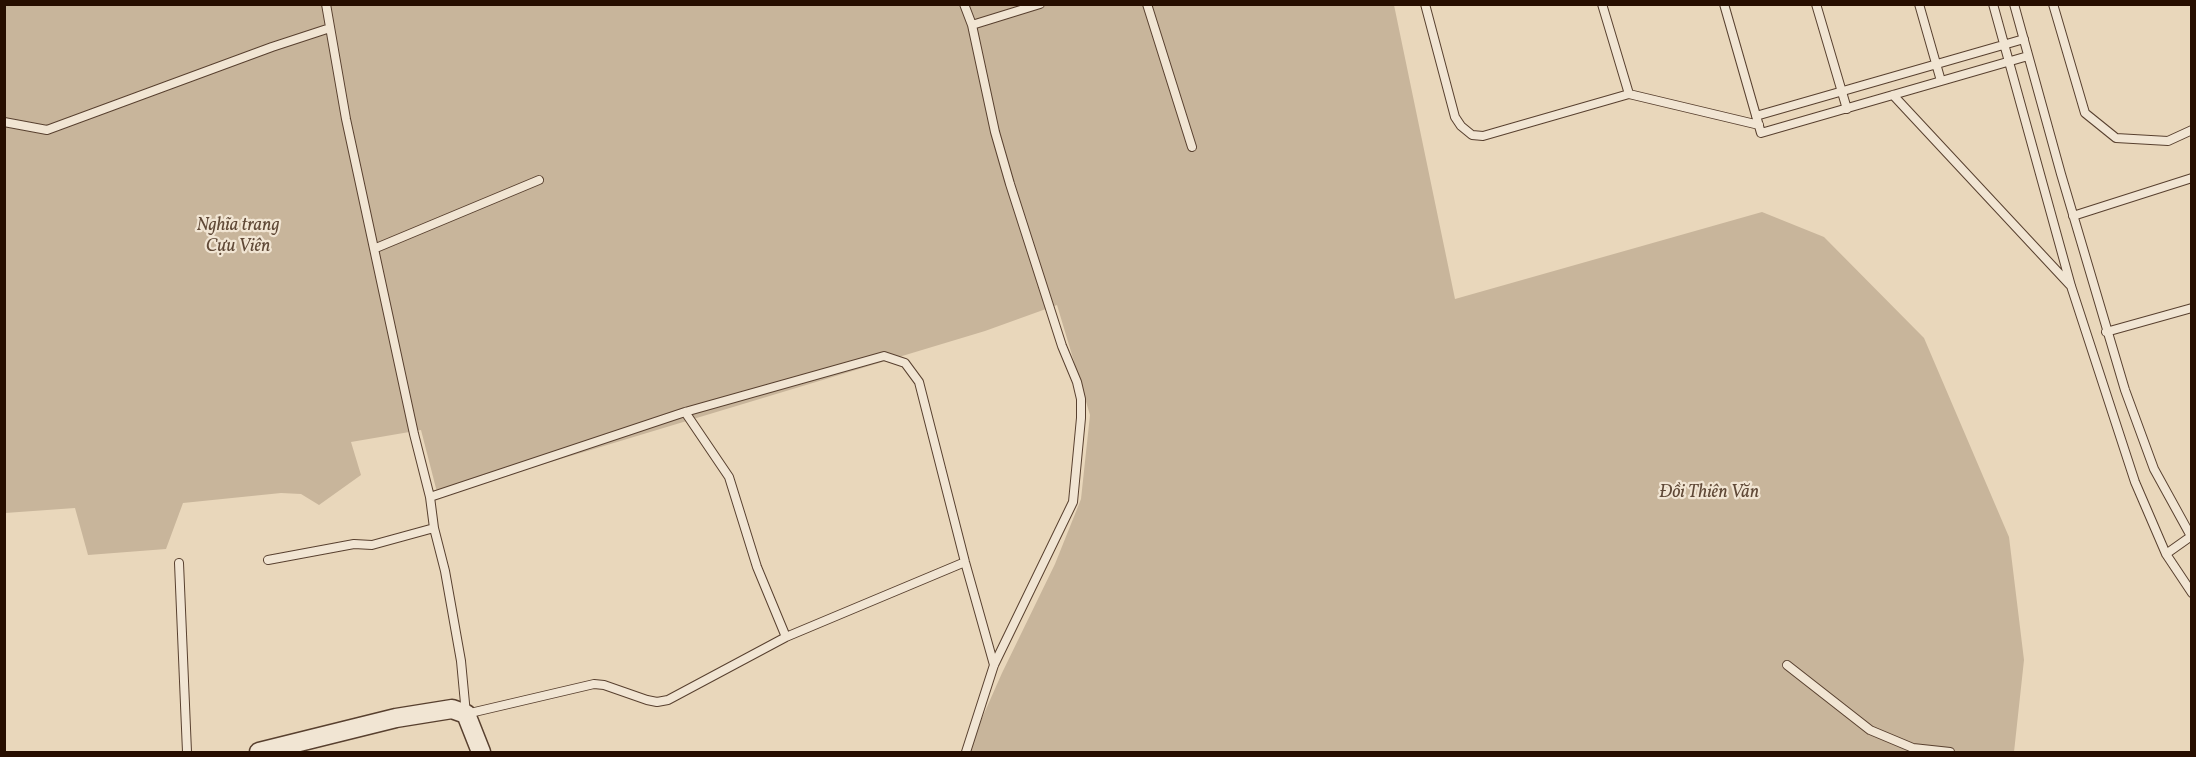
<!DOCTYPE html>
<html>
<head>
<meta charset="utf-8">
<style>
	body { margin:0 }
	#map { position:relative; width:2196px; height:757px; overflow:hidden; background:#e9d7bb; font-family:Vollkorn,serif }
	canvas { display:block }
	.frame { position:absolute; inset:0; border:6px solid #270e00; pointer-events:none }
</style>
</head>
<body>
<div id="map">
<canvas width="2196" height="757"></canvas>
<div class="frame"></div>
</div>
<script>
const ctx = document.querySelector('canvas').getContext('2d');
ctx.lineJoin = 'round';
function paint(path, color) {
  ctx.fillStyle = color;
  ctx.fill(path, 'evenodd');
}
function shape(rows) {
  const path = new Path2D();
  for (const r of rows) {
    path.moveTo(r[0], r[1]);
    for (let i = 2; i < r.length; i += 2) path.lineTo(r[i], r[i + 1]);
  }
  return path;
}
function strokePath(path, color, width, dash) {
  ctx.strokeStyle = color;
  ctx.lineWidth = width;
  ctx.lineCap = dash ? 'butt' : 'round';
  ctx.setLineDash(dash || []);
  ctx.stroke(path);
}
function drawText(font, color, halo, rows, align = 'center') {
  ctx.font = font + ' Vollkorn,serif';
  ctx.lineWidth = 4.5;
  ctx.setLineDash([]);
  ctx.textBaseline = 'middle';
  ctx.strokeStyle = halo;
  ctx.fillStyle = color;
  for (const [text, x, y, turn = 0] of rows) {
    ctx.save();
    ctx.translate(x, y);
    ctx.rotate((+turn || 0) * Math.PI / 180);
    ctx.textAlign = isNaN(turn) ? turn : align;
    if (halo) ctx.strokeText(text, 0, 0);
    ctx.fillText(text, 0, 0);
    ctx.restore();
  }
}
paint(shape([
	[5,5,1394,5,1455,299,1762,212,1824,237,1924,338,2009,537,2024,660,2014,752,967,752,1002,673,1055,564,1081,499,1090,415,1057,305,985,331,438,496,421,430,351,442,361,475,319,505,301,494,281,493,183,503,166,549,88,555,75,508,5,513]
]), '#c8b59b');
const service = shape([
	[326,4,346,119,414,434,430,497,434,528,445,571,461,661,466,714,594,684,604,685,647,700,657,702,668,700,786,637,965,562],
	[964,4,972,25,995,132,1010,184,1062,346,1077,382,1081,399,1081,418,1073,502,994,665,966,752],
	[1147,4,1192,147],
	[1425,4,1455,117,1461,126,1472,135,1483,136,1629,94,1759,125],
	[1602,4,1629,94],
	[1724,4,1761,133,2028,56],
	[1816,4,1847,109],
	[1919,4,1941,81],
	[1993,4,2071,286,2135,482,2166,554,2192,593],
	[2014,4,2061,174,2125,390,2154,469,2192,538],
	[2053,4,2085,113,2116,138,2168,141,2192,130],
	[972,25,1040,4],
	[1893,95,2070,285],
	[1756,116,2024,39],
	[4,122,47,130,272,47,330,28],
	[2073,216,2192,178],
	[376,248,539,180],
	[2106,332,2192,308],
	[685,412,729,477,757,567,786,637],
	[430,497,685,412,884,356,905,363,919,382,965,562,994,665],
	[2166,554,2190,537],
	[268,560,354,544,372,545,434,528],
	[179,563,187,752],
	[1787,665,1870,730,1913,748,1950,752]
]);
const tertiary = shape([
	[259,752,396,718,452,709,466,714,481,752]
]);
strokePath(service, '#58402f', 10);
strokePath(tertiary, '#58402f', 21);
strokePath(service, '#f1e5d3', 8);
strokePath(tertiary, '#f1e5d3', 18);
drawText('italic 18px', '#5f4836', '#f1e5d3', [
	["Nghĩa trang",238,227],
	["Cựu Viên",238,248],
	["Đồi Thiên Văn",1709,494]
]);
</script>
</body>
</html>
